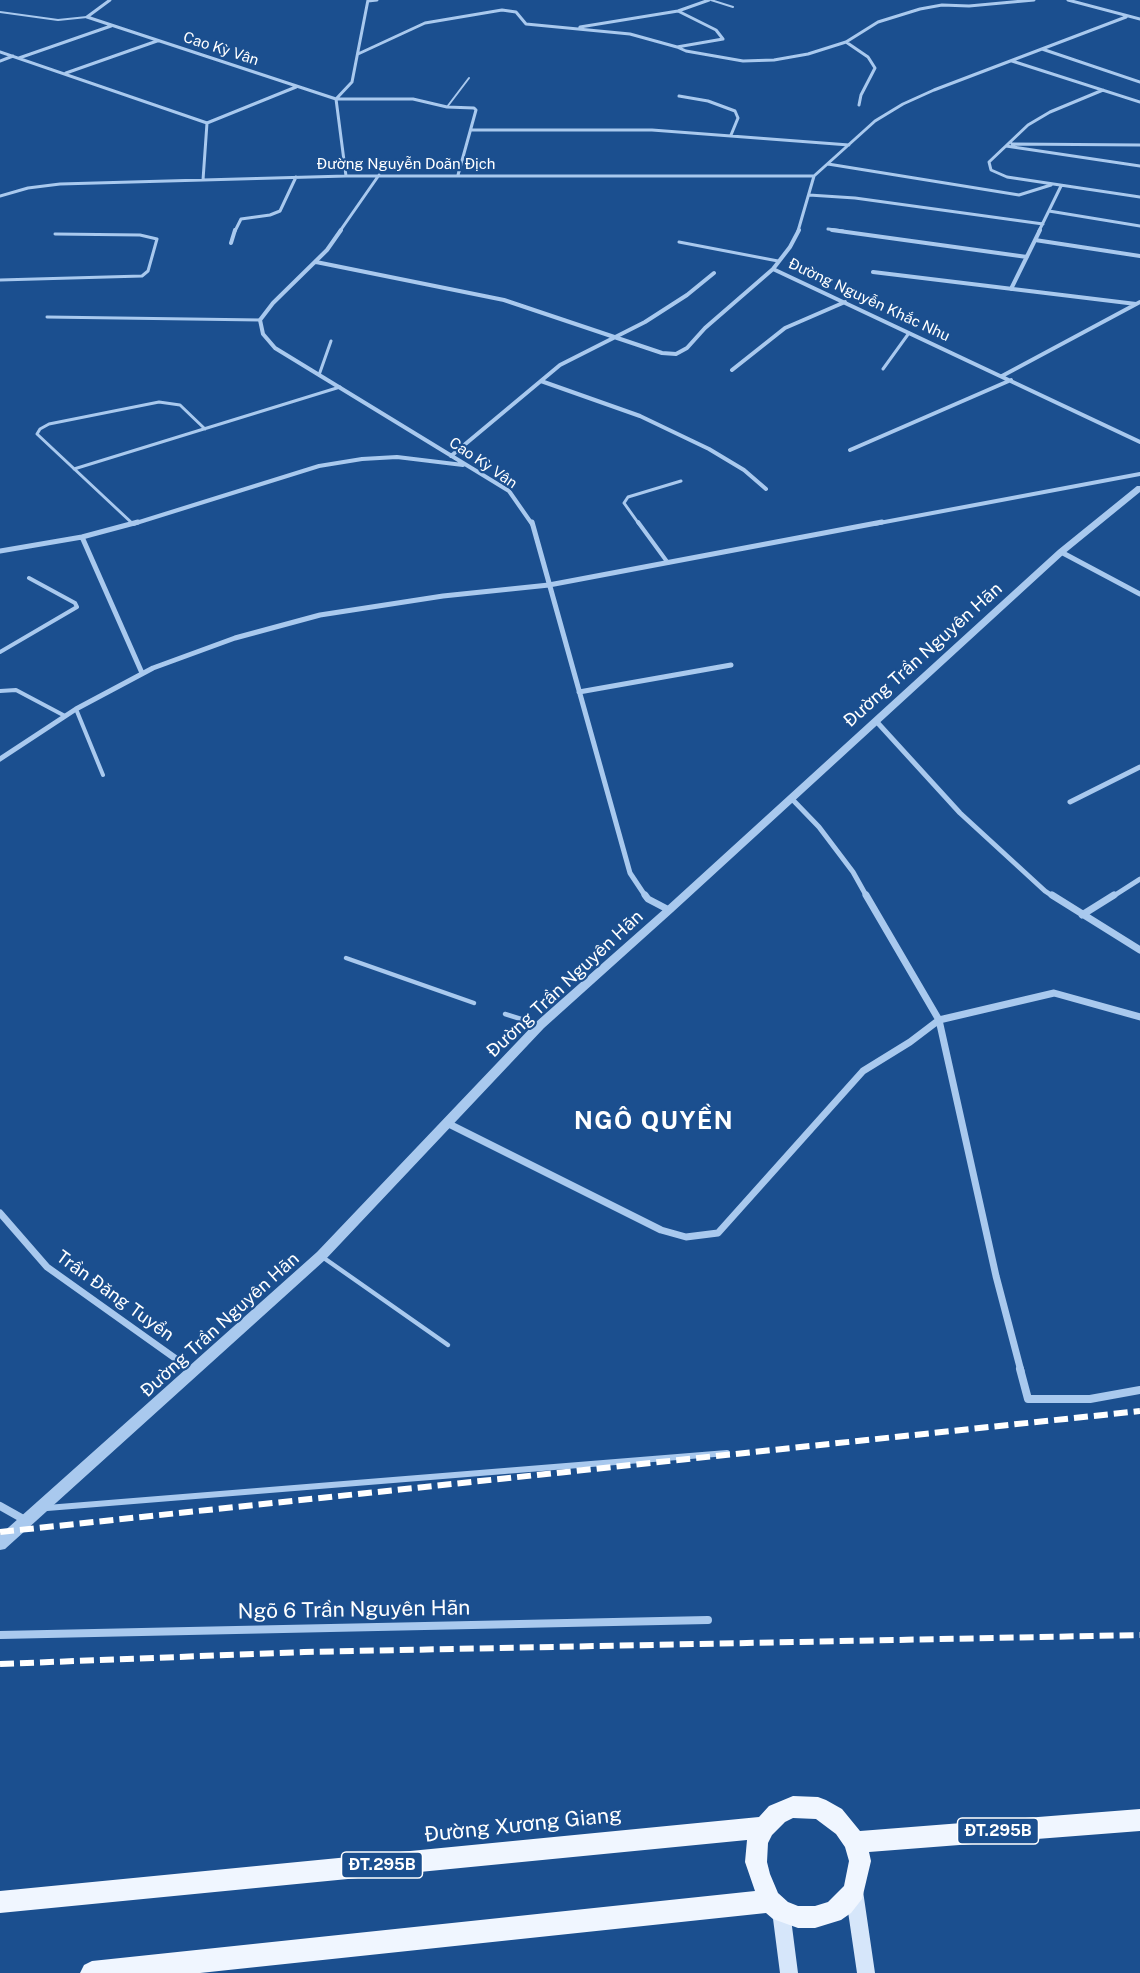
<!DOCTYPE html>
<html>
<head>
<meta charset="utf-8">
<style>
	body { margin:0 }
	canvas { display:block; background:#1b4f8f }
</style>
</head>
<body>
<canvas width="1140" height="1973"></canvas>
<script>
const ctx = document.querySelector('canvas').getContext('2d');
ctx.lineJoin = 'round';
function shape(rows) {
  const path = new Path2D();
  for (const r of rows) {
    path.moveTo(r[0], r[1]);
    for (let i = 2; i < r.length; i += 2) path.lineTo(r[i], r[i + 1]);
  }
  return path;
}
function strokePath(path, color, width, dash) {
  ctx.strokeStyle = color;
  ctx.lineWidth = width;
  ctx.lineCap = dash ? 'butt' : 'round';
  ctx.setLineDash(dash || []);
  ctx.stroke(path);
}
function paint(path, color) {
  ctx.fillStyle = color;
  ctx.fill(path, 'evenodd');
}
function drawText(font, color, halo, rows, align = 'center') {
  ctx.font = font + ' "Public Sans",sans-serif';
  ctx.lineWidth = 4.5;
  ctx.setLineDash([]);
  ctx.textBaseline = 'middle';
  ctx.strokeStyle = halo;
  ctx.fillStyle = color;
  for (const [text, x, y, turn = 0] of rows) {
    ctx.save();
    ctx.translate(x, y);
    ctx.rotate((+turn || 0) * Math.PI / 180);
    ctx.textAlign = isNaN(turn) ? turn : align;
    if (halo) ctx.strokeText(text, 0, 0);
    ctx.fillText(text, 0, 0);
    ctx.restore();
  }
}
strokePath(shape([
	[711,0,733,7],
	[0,12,58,20,87,17],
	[447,107,469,78]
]), '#a9c9ee', 2);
strokePath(shape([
	[679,242,778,261],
	[0,280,142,276,148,271,157,239,140,235,55,234],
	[47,317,260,320],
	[883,369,909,333],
	[319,375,331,341],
	[74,469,340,387],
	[133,524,37,434,40,429,49,424,159,402,180,405,205,429],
	[639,524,624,503,628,497,681,481]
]), '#a9c9ee', 3);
strokePath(shape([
	[638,522,668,563],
	[0,652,77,607,75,603,29,578],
	[0,691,16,690,65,716],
	[76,709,103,775]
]), '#a9c9ee', 4);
strokePath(shape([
	[346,958,474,1003],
	[505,1014,540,1025],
	[321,1256,448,1345]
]), '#a9c9ee', 4.5);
strokePath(shape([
	[47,1508,727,1453]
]), '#a9c9ee', 6);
strokePath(shape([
	[110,0,87,17,336,99,346,176],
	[1068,0,1140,19],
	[368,1,377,0],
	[580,27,678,11,709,0],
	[846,42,868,57,875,68,861,95,859,105],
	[677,47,686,51,743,61,774,60,808,54,846,42,878,22,920,9,942,5,969,6,1034,0],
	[1042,49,1140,82],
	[0,52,207,123,203,180],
	[358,54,425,23,502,10,516,12,526,24,630,34,677,47,723,39,716,30,678,11],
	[19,58,111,26],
	[0,61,13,56],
	[1012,61,1140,102],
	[66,73,157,41],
	[1103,90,1050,112,1028,125,989,162,991,170,1007,177,1140,197],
	[679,96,708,101,735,111,738,118,731,135],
	[336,99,413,99,447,107,474,108,476,110,458,175],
	[336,99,352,82,368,0],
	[207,123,296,87],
	[471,130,652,130,849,145],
	[1012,144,1140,145],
	[1006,146,1140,166],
	[828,164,1019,195,1051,185],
	[809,195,855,198,1043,224],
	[0,196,28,188,60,184,346,176,814,176],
	[1049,211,1140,226],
	[828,229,843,231],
	[235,231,241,219,270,215,280,211,296,177],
	[340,231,379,175],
	[798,231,814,176,875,121,903,104,934,90,1126,17],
	[1039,231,1061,186]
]), '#a9c9ee', 3);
strokePath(shape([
	[341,230,327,250,273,303,260,320,263,334,275,348,509,491,532,524],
	[799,230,790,247,773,269,1140,442],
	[832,230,1027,257],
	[1035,240,1140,256],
	[231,243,235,230],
	[316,262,504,300,662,353,676,354,687,348,705,328,773,269],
	[873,272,1136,304],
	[1011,289,1040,230],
	[732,370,785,328,845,302],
	[1002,376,1140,302],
	[541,381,640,416,709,449,744,470,766,489],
	[850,450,1011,380],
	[451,456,560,365,645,322,687,295,714,273],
	[133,524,319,466,362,459,397,457,463,465],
	[874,524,1140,474]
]), '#a9c9ee', 4);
strokePath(shape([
	[532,522,630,873,646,897],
	[82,537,142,673],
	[0,551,82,537,138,522],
	[1061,552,1140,594],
	[579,692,731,665],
	[876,721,960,813,1045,891,1054,897],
	[0,759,76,709,153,668,235,638,320,615,443,596,549,585,882,522],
	[791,798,819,827,853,872,867,897],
	[1070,802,1140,767],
	[1112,897,1140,879]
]), '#a9c9ee', 5);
strokePath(shape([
	[645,895,648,899,669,910],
	[866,895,939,1020,1054,993,1140,1017],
	[1052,895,1140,950],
	[1082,915,1114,895],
	[447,1123,661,1230,686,1237,718,1233,863,1071,910,1042,939,1020,996,1276,1021,1371],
	[0,1213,47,1267,193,1371]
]), '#a9c9ee', 7);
strokePath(shape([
	[190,1369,193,1371],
	[1020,1369,1028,1399,1090,1399,1140,1390],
	[0,1506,25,1520],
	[0,1635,708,1620]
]), '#a9c9ee', 8);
paint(shape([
	[1137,486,1140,486,1140,492,1064,554,673,912,544,1028,325,1260,5,1549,0,1550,0,1535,317,1252,536,1022,665,908,1058,550,1137,486]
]), '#a9c9ee');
paint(shape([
	[854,1882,860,1885,863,1891,875,1973,857,1973,845,1891,848,1885,854,1882],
	[781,1902,787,1905,790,1911,798,1973,780,1973,772,1911,775,1905,781,1902]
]), '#d6e6fa');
paint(shape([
	[793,1796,818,1797,826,1800,842,1809,860,1831,1140,1809,1140,1831,869,1852,871,1861,862,1899,851,1913,841,1920,815,1928,798,1928,773,1919,766,1913,200,1973,80,1973,84,1965,92,1961,755,1891,745,1862,747,1840,0,1913,0,1891,759,1817,769,1806,793,1796],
	[793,1818,816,1819,836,1834,845,1847,849,1861,844,1886,828,1902,815,1906,798,1906,788,1902,778,1893,770,1874,767,1862,768,1843,772,1835,785,1822,793,1818]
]), '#f0f6ff');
strokePath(shape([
	[0,1532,1140,1411],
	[0,1664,304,1652,1140,1635]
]), '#fff', 6, [14, 6]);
drawText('15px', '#fff', '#1b4f8f', [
	["Cao Kỳ Vân",221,49,18],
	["Đường Nguyễn Doãn Địch",406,164],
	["Đường Nguyễn Khắc Nhu",869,300,25],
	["Cao Kỳ Vân",483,463,34]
]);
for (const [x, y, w] of [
	[998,1831,81],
	[382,1865,81]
]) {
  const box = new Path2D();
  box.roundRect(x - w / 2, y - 13, w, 26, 4.5);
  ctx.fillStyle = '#1b4f8f';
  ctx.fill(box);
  strokePath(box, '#fff', 1.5);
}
drawText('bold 16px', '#fff', null, [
	["ĐT.295B",998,1831],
	["ĐT.295B",382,1865]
]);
drawText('18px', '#fff', '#1b4f8f', [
	["Đường Trần Nguyên Hãn",923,655,-42],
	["Đường Trần Nguyên Hãn",565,984,-43],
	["Trần Đăng Tuyển",115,1296,36],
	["Đường Trần Nguyên Hãn",220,1325,-42]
]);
drawText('21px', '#fff', '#1b4f8f', [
	["Ngõ 6 Trần Nguyên Hãn",354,1610,-1],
	["Đường Xương Giang",523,1825,-6]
]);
ctx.letterSpacing = '1.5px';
drawText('bold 24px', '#fff', '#1b4f8f', [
	["NGÔ QUYỀN",654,1122]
]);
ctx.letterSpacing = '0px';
</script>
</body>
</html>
